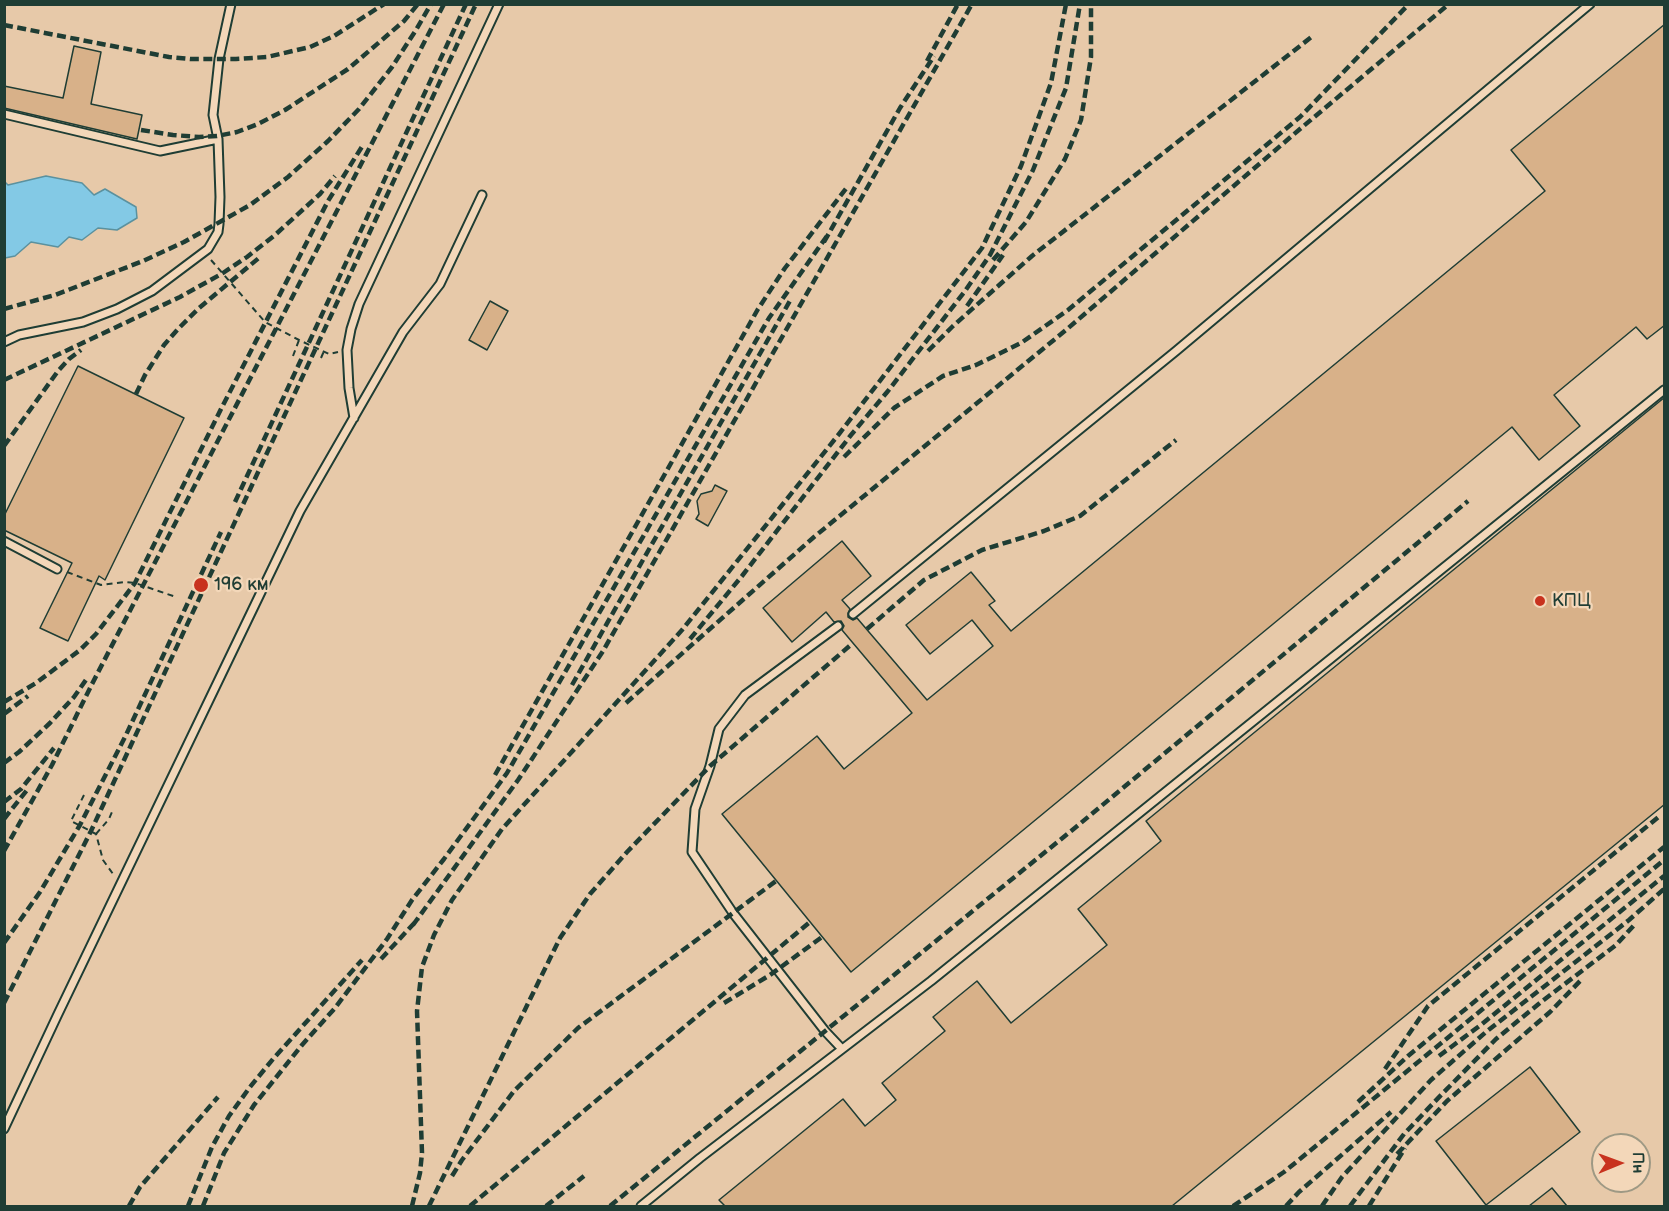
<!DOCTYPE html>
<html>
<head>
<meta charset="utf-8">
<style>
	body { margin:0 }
	#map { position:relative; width:1669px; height:1211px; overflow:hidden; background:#f3d7b9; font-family:"Balsamiq Sans",sans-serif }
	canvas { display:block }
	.frame { position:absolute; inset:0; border:6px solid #1f3d34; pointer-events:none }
	.north { position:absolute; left:1591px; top:1133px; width:60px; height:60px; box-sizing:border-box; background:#f3d7b9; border:2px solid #9e9984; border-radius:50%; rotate:89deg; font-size:16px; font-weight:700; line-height:24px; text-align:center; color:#1f3d34 }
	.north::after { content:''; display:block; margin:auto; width:21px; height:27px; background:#c8321e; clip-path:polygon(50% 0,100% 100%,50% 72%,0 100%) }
</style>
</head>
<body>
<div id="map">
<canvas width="1669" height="1211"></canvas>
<div class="frame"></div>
<div class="north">Пн</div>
</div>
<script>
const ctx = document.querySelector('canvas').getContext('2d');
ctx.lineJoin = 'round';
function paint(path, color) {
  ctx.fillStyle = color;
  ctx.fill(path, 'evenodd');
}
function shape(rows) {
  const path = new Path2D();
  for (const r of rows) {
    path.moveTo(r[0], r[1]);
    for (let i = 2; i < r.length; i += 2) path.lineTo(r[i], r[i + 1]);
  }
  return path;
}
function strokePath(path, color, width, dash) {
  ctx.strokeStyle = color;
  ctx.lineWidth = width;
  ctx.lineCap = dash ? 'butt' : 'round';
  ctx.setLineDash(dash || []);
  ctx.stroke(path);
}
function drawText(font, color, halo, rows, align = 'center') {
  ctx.font = font + ' "Balsamiq Sans",sans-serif';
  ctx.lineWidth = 4.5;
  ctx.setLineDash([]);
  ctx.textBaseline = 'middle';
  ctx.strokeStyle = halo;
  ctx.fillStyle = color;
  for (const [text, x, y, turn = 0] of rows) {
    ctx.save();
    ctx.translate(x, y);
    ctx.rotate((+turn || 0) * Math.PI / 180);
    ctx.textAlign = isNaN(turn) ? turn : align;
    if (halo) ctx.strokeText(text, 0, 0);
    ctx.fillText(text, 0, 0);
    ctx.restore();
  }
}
paint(shape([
	[5,5,1664,5,1664,1206,5,1206],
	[1603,1145,1639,1145,1639,1181,1603,1181]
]), '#e7c9a9');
const water = shape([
	[46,176,82,183,94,195,105,189,136,207,137,218,117,230,98,228,82,240,69,237,58,247,31,242,15,256,5,258,5,182,8,185,46,176]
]);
paint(water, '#83c9e5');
strokePath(water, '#5b919e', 1.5);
const building = shape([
	[1665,24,1665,325,1647,339,1636,327,1554,395,1580,426,1539,460,1512,427,851,972,722,814,817,736,844,769,912,713,842,630,844,626,841,621,834,622,826,612,792,642,763,608,842,541,871,576,842,600,850,609,848,613,848,617,853,620,857,618,927,700,993,646,972,620,930,654,906,625,971,572,995,601,989,605,1011,631,1545,191,1511,150,1665,24],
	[74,46,101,52,91,104,142,115,137,139,4,108,4,86,63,98,74,46],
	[490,301,508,311,487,350,469,340,490,301],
	[78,366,184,418,105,580,99,576,68,641,40,628,72,563,4,530,4,516,78,366],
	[1665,397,1665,804,1172,1206,725,1206,719,1200,843,1099,865,1126,896,1100,882,1083,945,1031,933,1017,977,981,1011,1023,1107,945,1078,909,1161,841,1146,821,1665,397],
	[715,485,727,491,708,526,696,519,699,514,697,501,701,494,712,491,715,485],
	[1530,1067,1580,1132,1486,1205,1436,1141,1530,1067],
	[1552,1188,1567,1206,1529,1206,1552,1188]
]);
paint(building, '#d8b189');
strokePath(building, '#1f3d34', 1.5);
const service = shape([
	[4,114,160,151,218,139],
	[4,342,19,335,83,322,117,309,152,291,208,249,218,232,219,224,220,197,218,139,213,115,219,59,231,4],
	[354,418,349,388,347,350,351,329,359,304,499,4],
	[4,541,57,569],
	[853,614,1176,351,1590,4],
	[838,626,745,695,719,729,710,766,695,809,692,852,733,913,825,1031,842,1049],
	[4,1129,58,1014,300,511,403,332,440,284,482,195],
	[641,1206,700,1158,931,981,1664,390]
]);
strokePath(service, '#1f3d34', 11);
strokePath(shape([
	[211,260,265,322,299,340,329,354,338,352],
	[293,356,299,340],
	[321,358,324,351],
	[67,572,101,585,124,582,135,583,176,597],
	[84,795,71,821,96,834,103,860,113,874],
	[96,834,109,819,112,812]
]), '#1f3d34', 2, [6, 4.5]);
strokePath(service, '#f3d7b9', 7);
strokePath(shape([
	[4,25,169,57,191,59,236,59,267,57,310,47,334,36,384,4],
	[927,61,958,4],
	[141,130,173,135,199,137,217,136,237,132,258,124,285,110,348,69,404,21,418,4],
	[824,242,900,108,934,56],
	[993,260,1026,222,1065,159,1081,120,1091,57,1091,4],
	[967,306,1003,255],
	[4,309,55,295,143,261,184,242,250,205,288,177,328,141,359,109,392,67,416,30,431,4],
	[928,351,953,326,1032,256,1314,35],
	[4,380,180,297,223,273,247,257,275,235,320,194,335,176],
	[136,394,145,375,164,345,178,329,199,308,260,257],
	[4,446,58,371,69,359,81,350],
	[844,457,894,408,943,376,976,365,1021,343,1068,310,1300,117,1409,4],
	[235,502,466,4],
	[867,629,924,580,982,550,1044,531,1080,516,1176,440],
	[690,639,742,576,851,435,888,391,965,291,990,255,1033,170,1066,88,1080,4],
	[572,685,791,299],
	[4,702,36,683,80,650,96,634,135,583,221,409,328,201,363,145],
	[626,703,814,537,1066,330,1300,129,1449,4],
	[4,714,28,696],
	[4,763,19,752,50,723,74,697,88,677],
	[495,775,758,309,785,268,848,186],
	[4,802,21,789,54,748],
	[4,819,27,790],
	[4,851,52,765,92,684,444,4],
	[413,925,518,780,603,651,972,4],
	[4,943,40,892,80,825,126,735,221,532],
	[381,959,418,919],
	[4,1003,91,831,476,4],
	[724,1003,770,975,822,937],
	[1439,1056,1482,1024,1664,876],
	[1385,1069,1428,1006,1661,815],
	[1358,1102,1408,1056,1664,847],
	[1397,1154,1447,1101,1550,1012,1582,979],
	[452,1176,462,1160,514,1091,578,1028,776,881],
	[129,1206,140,1187,218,1097],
	[188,1206,212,1147,229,1116,250,1087,273,1059,362,960],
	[203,1206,224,1153,254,1105,302,1045,335,1008,387,939,412,900,444,859,507,773,769,318,827,236],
	[412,1206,420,1173,422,1153,417,1011,422,967,434,935,452,900,502,829,682,630,839,434,982,248,1021,166,1051,83,1066,4],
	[429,1206,560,938,590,894,627,852,710,766,853,643],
	[470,1206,810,922],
	[546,1206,584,1176],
	[610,1206,1076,827,1468,501],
	[1233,1206,1284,1172,1322,1141,1664,860],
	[1286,1206,1299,1192,1391,1112],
	[1322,1206,1342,1177,1431,1080,1486,1032,1629,920,1664,889],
	[1350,1206,1404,1134,1442,1094,1496,1039,1541,1002,1616,945,1636,923],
	[1369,1206,1405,1148]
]), '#1f3d34', 4.5, [9, 4.5]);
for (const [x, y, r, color] of [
	[201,585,8,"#c8321e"],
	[1540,601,6,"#c8321e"]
]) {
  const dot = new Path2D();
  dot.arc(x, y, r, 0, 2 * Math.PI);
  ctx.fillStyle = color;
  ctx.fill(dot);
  strokePath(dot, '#f3d7b9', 2);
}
drawText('18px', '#1f3d34', '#f3d7b9', [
	["196 км",214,585],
	["КПЦ",1552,601]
], 'left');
</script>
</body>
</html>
